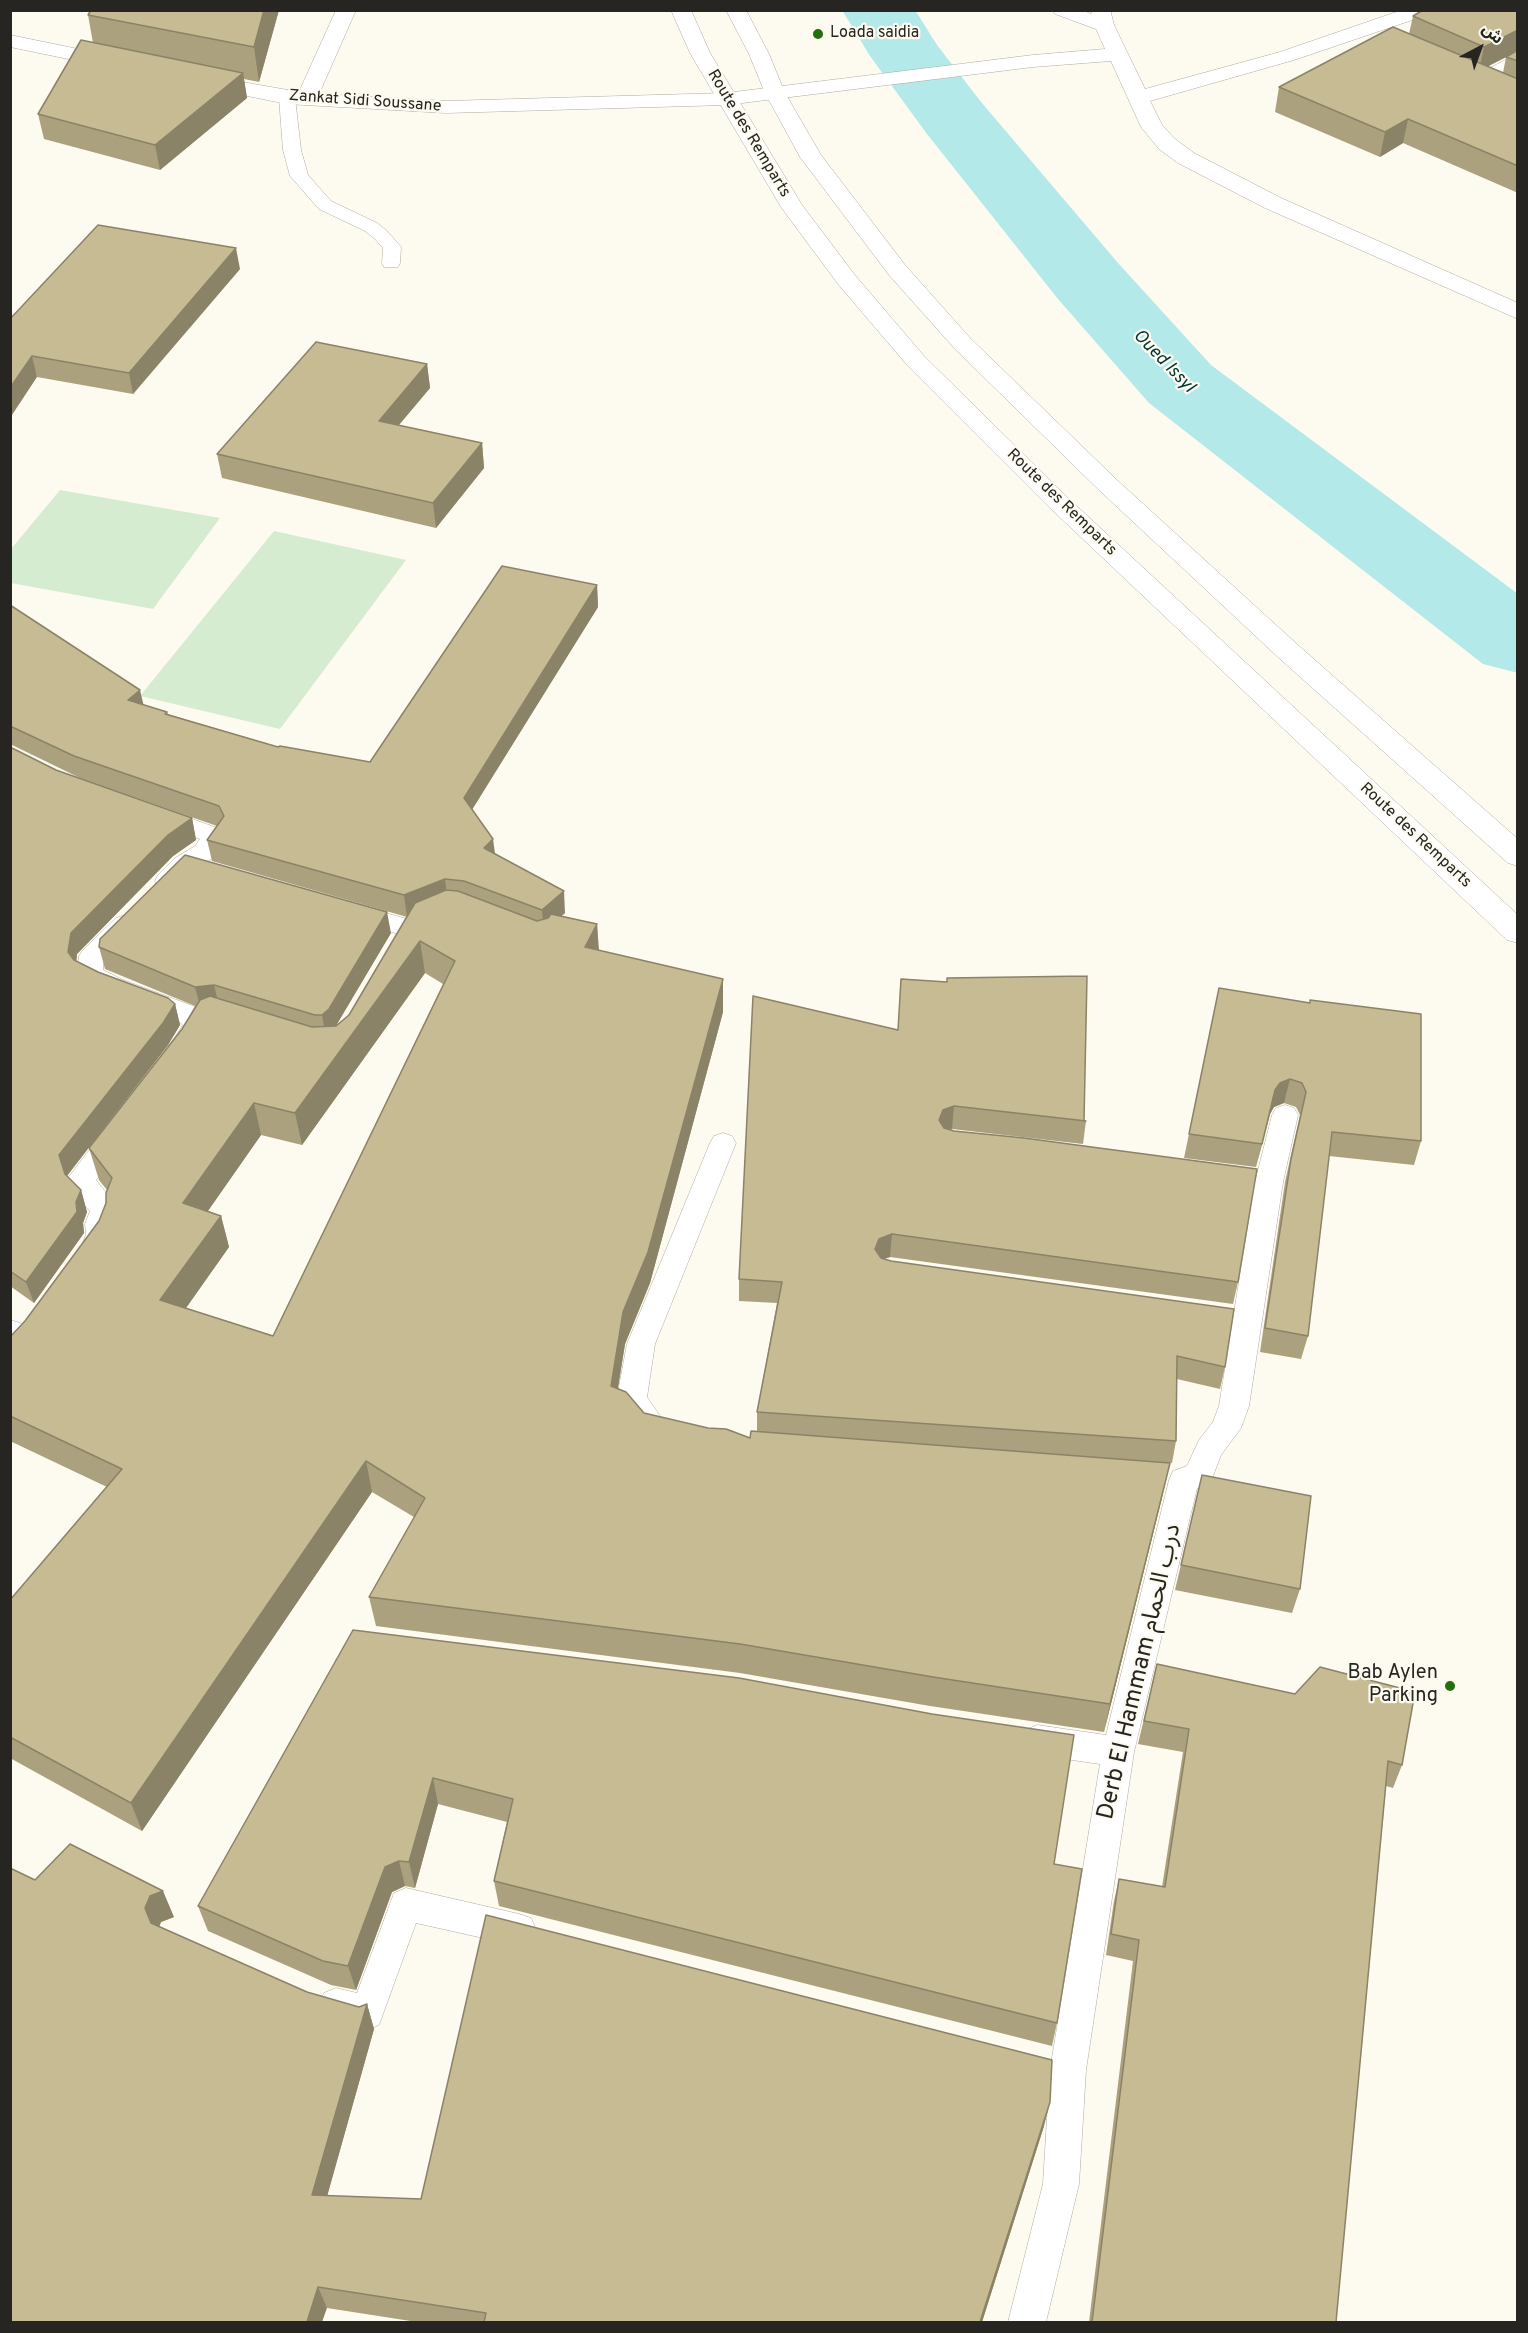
<!DOCTYPE html>
<html>
<head>
<meta charset="utf-8">
<style>
	body { margin:0 }
	#map { position:relative; width:1528px; height:2333px; overflow:hidden; background:#fdfaf0; font-family:Overpass,"Noto Sans Arabic",sans-serif }
	canvas { display:block }
	.frame { position:absolute; inset:0; border:12px solid #262522; pointer-events:none }
	.north { position:absolute; left:1450px; top:18px; width:60px; height:60px; -webkit-text-stroke:4px #fdfaf0; paint-order:stroke; rotate:41deg; font-size:16px; font-weight:700; line-height:24px; text-align:center; color:#262522 }
	.north::after { content:''; display:block; margin:auto; width:21px; height:27px; background:#262522; clip-path:polygon(50% 0,100% 100%,50% 72%,0 100%) }
</style>
</head>
<body>
<div id="map">
<canvas width="1528" height="2333"></canvas>
<div class="frame"></div>
<div class="north">ش</div>
</div>
<script>
const ctx = document.querySelector('canvas').getContext('2d');
ctx.lineJoin = 'round';
function paint(path, color) {
  ctx.fillStyle = color;
  ctx.fill(path, 'evenodd');
}
function shape(rows) {
  const path = new Path2D();
  for (const r of rows) {
    path.moveTo(r[0], r[1]);
    for (let i = 2; i < r.length; i += 2) path.lineTo(r[i], r[i + 1]);
  }
  return path;
}
function strokePath(path, color, width, dash) {
  ctx.strokeStyle = color;
  ctx.lineWidth = width;
  ctx.lineCap = dash ? 'butt' : 'round';
  ctx.setLineDash(dash || []);
  ctx.stroke(path);
}
function drawText(font, color, halo, rows, align = 'center') {
  ctx.font = font + ' Overpass,"Noto Sans Arabic",sans-serif';
  ctx.lineWidth = 4.5;
  ctx.setLineDash([]);
  ctx.textBaseline = 'middle';
  ctx.strokeStyle = halo;
  ctx.fillStyle = color;
  for (const [text, x, y, turn = 0] of rows) {
    ctx.save();
    ctx.translate(x, y);
    ctx.rotate((+turn || 0) * Math.PI / 180);
    ctx.textAlign = isNaN(turn) ? turn : align;
    if (halo) ctx.strokeText(text, 0, 0);
    ctx.fillText(text, 0, 0);
    ctx.restore();
  }
}
paint(shape([
	[60,490,220,518,153,609,11,583,11,549],
	[274,531,406,560,280,729,140,696]
]), '#d6ecd1');
paint(shape([
	[842,10,915,10,937,45,981,102,1118,263,1211,365,1518,594,1518,673,1483,664,1149,403,1058,299,927,134,870,56,842,10]
]), '#b3e9e9');
const service = shape([
	[287,93,293,94,295,98,301,150,308,175,331,201,377,223,387,231,401,247,400,263,398,267,384,267,382,263,383,248,375,239,365,231,319,209,290,176,283,150,279,98,281,94,287,93],
	[159,807,223,830,227,836,213,858,193,870,176,887,167,889,158,887,155,881,158,875,175,858,195,846,200,839,151,821,147,815,151,809,159,807],
	[353,904,407,919,436,908,445,910,448,916,445,922,409,937,344,918,341,912,344,906,353,904],
	[125,915,134,918,137,924,104,959,103,970,123,980,193,1006,206,1016,210,1023,191,1054,182,1056,173,1054,169,1047,183,1025,175,1018,105,992,81,980,77,974,79,956,83,950,116,918,125,915],
	[1285,1105,1294,1108,1298,1115,1283,1182,1249,1406,1241,1428,1221,1455,1210,1484,1197,1488,1134,1752,1086,2070,1079,2184,1046,2322,1008,2322,1043,2184,1050,2070,1100,1764,1037,1755,1026,1750,1021,1740,1026,1730,1037,1725,1106,1735,1169,1480,1173,1471,1187,1466,1199,1440,1213,1422,1219,1406,1255,1182,1272,1115,1276,1108,1285,1105],
	[115,1125,124,1128,128,1135,96,1180,119,1209,113,1224,114,1234,111,1243,107,1251,97,1254,87,1251,83,1243,86,1234,85,1224,90,1211,74,1194,68,1178,106,1128,115,1125],
	[723,1133,732,1136,736,1143,655,1344,647,1397,669,1429,664,1438,654,1441,644,1438,633,1427,617,1397,627,1344,710,1143,714,1136,723,1133],
	[10,1320,20,1323,35,1335,39,1343,35,1351,25,1354,10,1348,10,1320],
	[406,1888,519,1914,531,1918,536,1930,531,1942,519,1946,416,1923,379,2025,367,2030,324,2017,319,2005,324,1993,336,1988,357,1993,394,1893,406,1888]
]);
const minor = shape([
	[336,10,356,10,319,94,446,101,726,93,1033,55,1105,49,1096,29,1055,14,1052,10,1082,10,1091,14,1093,10,1113,10,1111,13,1114,25,1145,89,1280,52,1402,10,1433,10,1430,14,1294,60,1150,101,1162,125,1175,139,1194,153,1281,198,1518,303,1518,319,1265,208,1178,163,1159,149,1141,127,1111,61,1033,67,726,105,446,113,287,104,203,87,196,85,193,81,196,77,203,75,299,92,336,10],
	[10,35,117,57,124,59,127,63,124,67,117,69,10,47,10,35],
	[1518,53,1518,68,1487,85,1480,87,1473,85,1470,81,1473,77,1518,53]
]);
const secondary = shape([
	[671,10,691,10,710,53,802,205,854,274,924,356,1067,497,1518,915,1518,943,1507,940,1049,507,908,366,838,284,781,207,690,53,671,10],
	[726,10,746,10,769,54,785,93,821,155,905,265,971,339,1117,480,1299,646,1518,839,1518,866,1508,863,1279,658,1099,490,955,349,889,275,800,157,765,93,749,54,726,10]
]);
strokePath(service, '#adaba2', 1);
strokePath(minor, '#adaba2', 1);
strokePath(secondary, '#adaba2', 1);
paint(service, '#fff');
paint(minor, '#fff');
paint(secondary, '#fff');
paint(shape([
	[91,10,279,10,259,82,244,79,247,98,160,170,44,139,38,114,93,43,88,15],
	[1518,10,1518,193,1403,143,1380,157,1275,112,1279,87,1409,34,1413,16],
	[1506,57,1503,73,1487,66],
	[240,269,133,394,37,377,10,319],
	[427,364,430,388,399,425,482,443,484,468,436,528,222,478,217,454],
	[597,585,598,607,472,810,495,854,565,913,561,916,597,924,599,950,723,1012,650,1283,625,1344,618,1389,644,1413,750,1438,757,1431,757,1412,777,1303,739,1301,739,1279,753,996,1086,1121,1083,1144,952,1129,950,1130,1238,1282,1233,1304,890,1257,884,1259,1225,1367,1220,1389,1177,1379,1176,1441,1172,1463,1116,1459,1163,1493,1104,1732,930,1706,740,1673,376,1626,369,1597,414,1517,372,1492,142,1831,10,1758,10,1600,107,1487,10,1441,10,1337,25,1321,99,1221,106,1203,107,1190,99,1180,89,1148,182,1029,195,1006,105,969,99,947,391,933,336,1025,349,1015,407,917,212,861,207,840,217,826,80,778,10,744,10,605,144,705,167,712,168,714,278,747,370,762],
	[425,973,443,984,273,1336,186,1308,229,1247,221,1216,208,1211,261,1135,302,1145],
	[10,747,56,770,192,818,196,840,173,856,77,954,76,962,98,972,175,1004,180,1025,168,1045,67,1176,81,1190,87,1212,83,1223,84,1233,34,1303,10,1286],
	[1219,988,1421,1141,1414,1165,1329,1156,1308,1336,1301,1359,1260,1352,1285,1182,1300,1115,1296,1107,1284,1103,1274,1107,1270,1114,1256,1167,1184,1158],
	[1202,1475,1300,1589,1292,1613,1175,1590],
	[353,1630,1054,1864,1057,2023,1052,2046,499,1906,494,1881,507,1822,438,1804,415,1888,405,1886,392,1892,356,1990,331,1985,208,1931,198,1906],
	[1157,1664,1402,1765,1393,1788,1386,1786,1336,2322,1089,2322,1133,1961,1106,1955,1114,1901,1119,1879,1162,1887,1183,1752,1138,1744],
	[35,1880,174,1917,161,1922,159,1927,307,1992,359,2007,367,2004,374,2029,327,2196,421,2199,1044,2126,982,2322,417,2322,327,2308]
]), '#aba17e');
paint(shape([
	[264,10,279,10,259,82,254,47],
	[1518,30,1518,51,1479,71,1484,47],
	[243,73,247,98,160,170,155,145],
	[1408,119,1403,143,1380,157,1385,132],
	[236,248,240,269,133,394,129,373],
	[32,356,37,377,10,418,10,388],
	[427,364,430,388,382,445,379,421],
	[482,443,484,468,436,528,433,503],
	[597,585,598,607,466,819,464,798],
	[140,690,145,711,128,700],
	[192,818,196,840,173,856,77,954,75,974,68,952,71,933,168,835],
	[493,839,496,861,484,848],
	[445,879,448,901,407,917,404,895],
	[564,891,565,913,544,931,542,910],
	[387,912,391,933,333,1031,326,1037,322,1015],
	[597,924,599,957,585,947],
	[420,941,425,973,302,1145,295,1113],
	[723,979,723,1012,650,1283,625,1344,613,1417,611,1386,623,1312],
	[214,985,219,1006,201,1009,195,987],
	[175,1004,180,1025,168,1045,66,1177,59,1155],
	[1290,1079,1284,1103,1274,1107,1270,1114,1256,1167,1275,1090,1280,1083],
	[254,1103,261,1135,191,1235,183,1203],
	[954,1106,952,1129,941,1133,939,1120,943,1110],
	[81,1190,87,1212,83,1223,84,1233,34,1303,26,1282,76,1202],
	[221,1216,229,1247,169,1332,160,1300],
	[892,1234,890,1257,878,1261,875,1249,879,1239],
	[366,1461,372,1492,142,1831,131,1803],
	[1170,1463,1163,1493,1104,1732,1110,1704],
	[433,1778,438,1804,415,1888,409,1862],
	[399,1861,405,1886,392,1892,356,1990,348,1966,385,1867],
	[163,1891,174,1917,161,1922,156,1934,145,1908,150,1896],
	[367,2004,374,2029,321,2218,312,2195],
	[1050,2102,1044,2126,982,2322,980,2322],
	[318,2287,327,2308,322,2322,307,2322]
]), '#8b8367');
const building = shape([
	[91,10,264,10,254,47,88,15,91,10],
	[1423,10,1518,10,1518,30,1484,47,1413,16,1423,10],
	[1393,27,1518,79,1518,166,1408,119,1385,132,1279,87,1393,27],
	[81,40,243,73,155,145,38,114,81,40],
	[1518,50,1518,61,1506,57,1518,50],
	[98,225,236,248,129,373,32,356,10,388,10,319,98,225],
	[316,342,427,364,379,421,482,443,433,503,217,454,316,342],
	[502,566,597,585,464,798,493,839,484,848,564,891,542,910,464,881,445,879,404,895,207,840,224,816,219,806,74,756,10,726,10,605,140,690,128,700,167,712,165,714,278,747,280,746,370,762,502,566],
	[10,747,56,770,192,818,168,835,71,933,68,952,74,960,98,972,168,998,175,1004,163,1023,59,1155,65,1174,81,1190,76,1202,77,1212,26,1282,10,1271,10,747],
	[185,855,387,912,329,1009,322,1015,315,1015,214,985,195,987,99,947,100,939,185,855],
	[446,890,458,891,537,921,548,918,551,914,597,924,585,947,723,979,648,1252,623,1312,611,1386,626,1392,644,1413,708,1428,726,1429,750,1438,751,1431,1170,1463,1110,1704,933,1677,740,1644,369,1597,425,1498,366,1461,131,1803,10,1737,10,1600,122,1469,10,1416,10,1337,25,1321,99,1221,106,1203,106,1193,112,1178,89,1148,182,1029,200,1000,210,996,312,1027,336,1026,349,1015,415,903,446,890],
	[420,941,455,961,273,1336,160,1300,221,1216,183,1203,254,1103,295,1113,420,941],
	[1087,976,1084,1121,1086,1121,954,1106,943,1110,939,1120,944,1128,954,1131,1024,1138,1257,1169,1238,1282,892,1234,879,1239,875,1249,881,1258,891,1261,1234,1309,1225,1367,1177,1356,1176,1441,757,1412,782,1282,739,1279,753,996,898,1030,901,979,947,982,947,978,1087,976],
	[1219,988,1310,1003,1310,1000,1421,1014,1421,1141,1332,1132,1308,1336,1265,1328,1291,1159,1306,1092,1302,1083,1290,1079,1280,1083,1275,1090,1262,1144,1189,1134,1219,988],
	[1202,1475,1311,1496,1300,1589,1181,1565,1202,1475],
	[353,1630,739,1678,932,1714,1074,1735,1054,1864,1082,1869,1057,2023,494,1881,513,1799,433,1778,409,1862,399,1861,385,1867,348,1966,323,1961,198,1906,353,1630],
	[1157,1664,1295,1694,1320,1667,1415,1692,1402,1765,1388,1761,1336,2322,1092,2322,1139,1940,1111,1934,1119,1879,1165,1887,1189,1729,1144,1721,1157,1664],
	[70,1844,163,1891,150,1896,145,1908,151,1923,307,1992,359,2007,367,2004,312,2195,421,2199,486,1915,1052,2060,1050,2102,980,2322,484,2322,486,2313,318,2287,307,2322,10,2322,10,1868,35,1880,70,1844]
]);
paint(building, '#c7bb93');
strokePath(building, '#8b8367', 1.5);
for (const [x, y, r, color] of [
	[818,34,6,"#236e0f"],
	[1450,1686,6,"#236e0f"]
]) {
  const dot = new Path2D();
  dot.arc(x, y, r, 0, 2 * Math.PI);
  ctx.fillStyle = color;
  ctx.fill(dot);
  strokePath(dot, '#fdfaf0', 2);
}
drawText('16px', '#262522', '#fdfaf0', [
	["Loada saidia",830,34]
], 'left');
drawText('16px', '#262522', '#fdfaf0', [
	["Zankat Sidi Soussane",365,102,4],
	["Route des Remparts",748,134,59],
	["Route des Remparts",1061,503,44],
	["Route des Remparts",1415,836,43]
]);
drawText('italic 18px', '#003434', '#fdfaf0', [
	["Oued Issyl",1163,362,46]
]);
drawText('20px', '#262522', '#fdfaf0', [
	["Bab Aylen",1438,1674],
	["Parking",1438,1697]
], 'right');
drawText('24px', '#262522', '#fdfaf0', [
	["Derb El Hammam درب الحمام",1141,1672,-77]
]);
</script>
</body>
</html>
